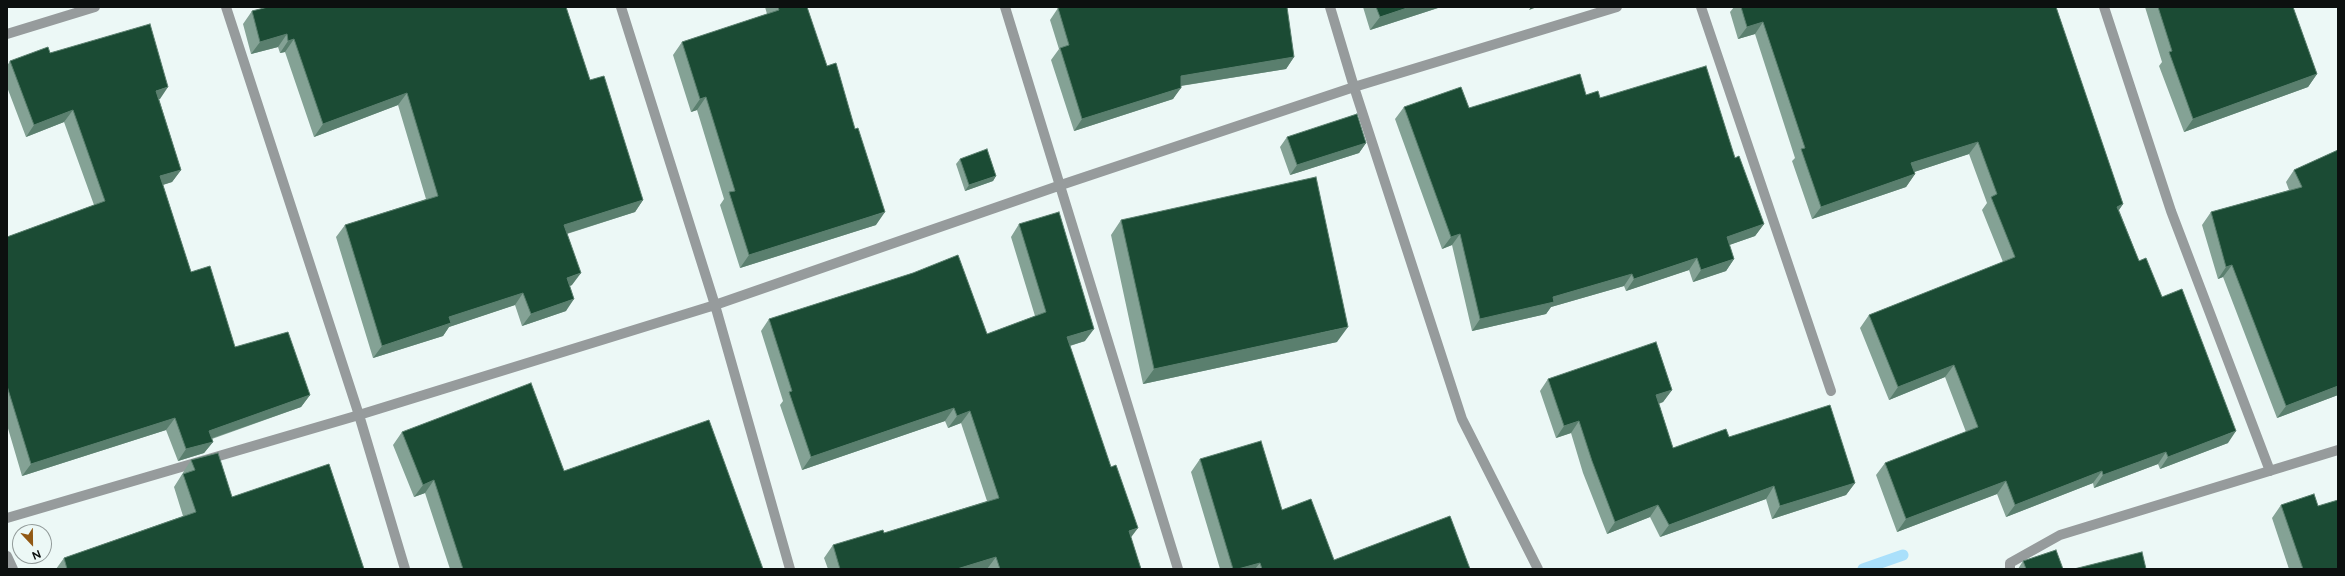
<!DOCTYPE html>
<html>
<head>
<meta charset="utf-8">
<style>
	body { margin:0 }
	#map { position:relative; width:2345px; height:576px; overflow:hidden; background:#ecf8f6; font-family:Figtree,sans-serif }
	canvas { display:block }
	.frame { position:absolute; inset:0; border:8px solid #0c100f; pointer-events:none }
	.north { position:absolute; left:12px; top:524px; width:40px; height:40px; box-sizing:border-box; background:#ecf8f6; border:1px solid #929b9a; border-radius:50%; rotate:158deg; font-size:11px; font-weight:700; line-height:16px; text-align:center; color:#0c100f }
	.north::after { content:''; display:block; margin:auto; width:14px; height:18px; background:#915814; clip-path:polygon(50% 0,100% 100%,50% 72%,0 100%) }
</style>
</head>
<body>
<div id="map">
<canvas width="2345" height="576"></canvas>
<div class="frame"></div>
<div class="north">N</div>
</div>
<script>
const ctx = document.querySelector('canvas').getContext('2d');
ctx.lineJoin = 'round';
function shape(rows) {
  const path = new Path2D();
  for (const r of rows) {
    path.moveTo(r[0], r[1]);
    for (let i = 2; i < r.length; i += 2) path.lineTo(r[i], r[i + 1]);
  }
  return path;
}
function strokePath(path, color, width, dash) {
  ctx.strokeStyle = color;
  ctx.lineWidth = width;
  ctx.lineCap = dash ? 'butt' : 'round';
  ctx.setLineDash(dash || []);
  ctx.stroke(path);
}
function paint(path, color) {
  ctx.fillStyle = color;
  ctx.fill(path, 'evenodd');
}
strokePath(shape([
	[1863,569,1903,555]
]), '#aae0fb', 11);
strokePath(shape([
	[226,7,359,415,405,569],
	[621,7,715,305,790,569],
	[1005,7,1178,569],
	[1330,7,1354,87,1462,419,1538,569],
	[1701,7,1831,391],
	[2104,7,2171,211,2270,471],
	[7,34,95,7],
	[7,518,359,415,715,305,1061,185,1354,87,1617,7],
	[7,556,13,569],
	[2010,569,2010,563,2060,535,2338,450]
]), '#969b9c', 10);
paint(shape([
	[765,7,807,7,876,225,740,268,720,205,724,199,697,110,691,112,673,55,682,42,767,14],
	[1363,7,1441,7,1370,30],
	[1734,7,2056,7,2123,204,2119,210,2139,261,2162,297,2228,443,2160,469,2158,464,2094,488,2093,483,2006,517,1997,494,1897,532,1876,475,1885,463,1966,432,1945,377,1889,400,1860,328,1869,315,2003,262,1982,210,1987,203,1969,154,1914,172,1915,174,1906,187,1812,219,1792,161,1795,158,1755,34,1738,39,1730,12],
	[2145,7,2293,7,2317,74,2308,87,2184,132,2159,66,2162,62],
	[1058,8,1294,57,1286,69,1181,86,1173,99,1074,131,1051,60,1059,49,1050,20],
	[252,11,590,80,643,200,635,212,567,234,572,285,570,286,566,311,522,326,515,305,449,327,443,336,373,358,336,237,345,225,426,199,398,105,314,137,285,52,280,53,278,47,251,54,243,24],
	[50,53,160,99,159,99,181,170,172,182,163,185,191,272,235,347,310,395,301,407,212,439,213,442,204,453,178,461,166,430,22,476,7,425,7,237,94,205,64,122,26,137,7,87,7,66,10,61],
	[1586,95,1600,98,1735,158,1764,224,1755,236,1729,245,1734,259,1726,271,1693,282,1689,270,1626,291,1624,286,1551,307,1546,314,1472,331,1452,245,1442,249,1395,119,1404,107,1469,108],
	[1287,137,1366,143,1359,153,1290,175,1280,147],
	[2338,150,2338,395,2277,418,2223,277,2218,279,2202,225,2211,212,2289,190,2286,182,2294,170],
	[960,159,996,176,993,181,965,191,956,164],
	[1121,220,1337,342,1143,384,1111,235],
	[1019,224,1085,341,1070,346,1141,569,828,569,824,558,833,545,884,533,987,501,961,423,948,428,945,421,802,470,780,405,783,401,761,331,769,319,913,273,987,334,1035,316,1011,237],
	[1548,379,1672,390,1663,402,1659,404,1673,448,1729,437,1855,483,1846,495,1772,519,1766,499,1660,537,1650,517,1607,534,1583,473,1571,433,1556,438,1540,391],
	[402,432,564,471,763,569,450,569,425,493,414,497,393,445],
	[1200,459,1282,510,1334,560,1470,569,1220,569,1191,472],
	[191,460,232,497,364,569,56,569,64,558,183,516,174,487],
	[2281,505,2338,569,2289,569,2272,518],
	[2023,561,2026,569,2018,569]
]), '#84a295');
paint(shape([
	[1410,7,1441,7,1370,30,1380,17],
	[1531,7,1537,7,1529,10],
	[1763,22,1755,34,1738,39,1747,27],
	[287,34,278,47,251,54,260,42],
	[294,39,285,52,280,53,288,41],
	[1294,57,1286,69,1173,87,1181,76],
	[2317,74,2308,87,2184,132,2193,119],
	[168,87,160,99,148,102,156,91],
	[1181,88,1173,99,1074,131,1082,119],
	[407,93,398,105,314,137,323,124],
	[706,97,697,110,691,112,700,99],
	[73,110,64,122,26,137,34,125],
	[1978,142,1969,154,1902,176,1911,163],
	[1366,143,1359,153,1290,175,1297,165],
	[181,170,172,182,152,188,160,176],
	[1915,174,1906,187,1812,219,1821,207],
	[996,176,993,181,965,191,969,185],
	[643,200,635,212,556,237,564,225],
	[2123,204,2114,217,2117,207],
	[885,212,876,225,740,268,749,255],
	[1764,224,1755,236,1718,249,1727,237],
	[1460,234,1452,245,1442,249,1451,237],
	[1697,258,1689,270,1626,291,1634,279],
	[1734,259,1726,271,1693,282,1701,270],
	[2232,265,2223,277,2218,279,2226,267],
	[581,273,572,285,559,290,567,278],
	[1632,274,1624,286,1551,307,1546,314,1472,331,1480,319,1553,297],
	[523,293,515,305,449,327,443,336,373,358,382,346,449,317],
	[574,299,566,311,522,326,531,314],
	[1348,327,1337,342,1143,384,1154,369],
	[1094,329,1085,341,1059,349,1067,337],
	[1954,365,1945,377,1889,400,1898,387],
	[2338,386,2338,395,2277,418,2286,406],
	[1672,390,1663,402,1647,407,1656,395],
	[310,395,301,407,201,442,209,431],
	[954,408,945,421,802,470,811,457],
	[970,411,961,423,948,428,957,416],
	[175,418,166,430,22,476,31,464],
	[1579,421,1571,433,1556,438,1564,426],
	[2236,431,2228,443,2160,469,2168,457],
	[213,442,204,453,178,461,186,449],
	[2166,452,2158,464,2094,488,2103,475],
	[2102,471,2093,483,2006,517,2015,505],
	[434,480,425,493,414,497,423,485],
	[2006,481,1997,494,1897,532,1906,519],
	[1855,483,1846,495,1772,519,1780,506],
	[1774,486,1766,499,1660,537,1669,525],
	[1658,505,1650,517,1607,534,1615,522],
	[1138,528,1129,540,1129,531],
	[996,557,987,569,957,569],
	[1260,563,1255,569,1238,569]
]), '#5a7f6e');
const building = shape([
	[268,7,566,7,590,80,604,76,643,200,564,225,581,273,567,278,574,299,531,314,523,293,449,317,451,323,382,346,345,225,438,196,407,93,323,124,294,39,288,41,287,34,260,42,252,11,268,7],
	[778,7,807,7,827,66,836,63,855,129,858,128,885,212,749,255,729,192,735,191,706,97,700,99,682,42,779,10,778,7],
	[1063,7,1287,7,1294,57,1181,76,1181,88,1082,119,1060,48,1069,45,1058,8,1063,7],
	[1376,7,1410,7,1380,17,1376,7],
	[1741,7,2056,7,2123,204,2117,207,2139,261,2146,258,2162,297,2182,289,2236,431,2168,457,2166,452,2103,475,2102,471,2015,505,2006,481,1906,519,1885,463,1978,427,1954,365,1898,387,1869,315,2015,257,1991,197,1997,194,1978,142,1911,163,1915,174,1821,207,1801,149,1805,148,1763,22,1747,27,1741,7],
	[2158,7,2293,7,2317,74,2193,119,2169,52,2172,51,2158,7],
	[150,24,168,87,156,91,181,170,160,176,191,272,210,266,235,347,288,332,310,395,209,431,213,442,186,449,175,418,31,464,7,386,7,237,105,201,73,110,34,125,10,61,48,47,50,53,150,24],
	[1706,66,1735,158,1739,156,1764,224,1727,237,1734,259,1701,270,1697,258,1634,279,1632,274,1553,297,1554,302,1480,319,1460,234,1451,237,1404,107,1461,87,1469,108,1580,74,1586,95,1598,91,1600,98,1706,66],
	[1357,114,1366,143,1297,165,1287,137,1357,114],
	[987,149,996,176,969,185,960,159,987,149],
	[2338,150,2338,386,2286,406,2232,265,2226,267,2211,212,2302,187,2294,170,2338,150],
	[1316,177,1348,327,1154,369,1121,220,1316,177],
	[1059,212,1094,329,1067,337,1111,467,1116,465,1138,528,1129,531,1141,569,1000,569,996,557,957,569,840,569,833,545,883,530,884,533,999,498,970,411,957,416,954,408,811,457,789,392,792,391,769,319,913,273,958,255,987,334,1046,312,1019,224,1059,212],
	[1656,342,1672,390,1656,395,1673,448,1726,429,1729,437,1830,405,1855,483,1780,506,1774,486,1669,525,1658,505,1615,522,1592,461,1579,421,1564,426,1548,379,1656,342],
	[531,383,564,471,709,420,763,569,463,569,434,480,423,485,402,432,531,383],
	[1261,441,1282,510,1311,499,1334,560,1450,516,1470,569,1262,569,1260,563,1238,569,1233,569,1200,459,1261,441],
	[218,453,232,497,329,464,364,569,67,569,64,558,196,512,183,474,195,470,191,460,218,453],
	[2314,494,2318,506,2338,500,2338,569,2303,569,2281,505,2314,494],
	[2056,550,2063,569,2026,569,2023,561,2056,550],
	[2142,552,2146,569,2074,569,2142,552]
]);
paint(building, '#1b4b34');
strokePath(building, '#5a7f6e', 1);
</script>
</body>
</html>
